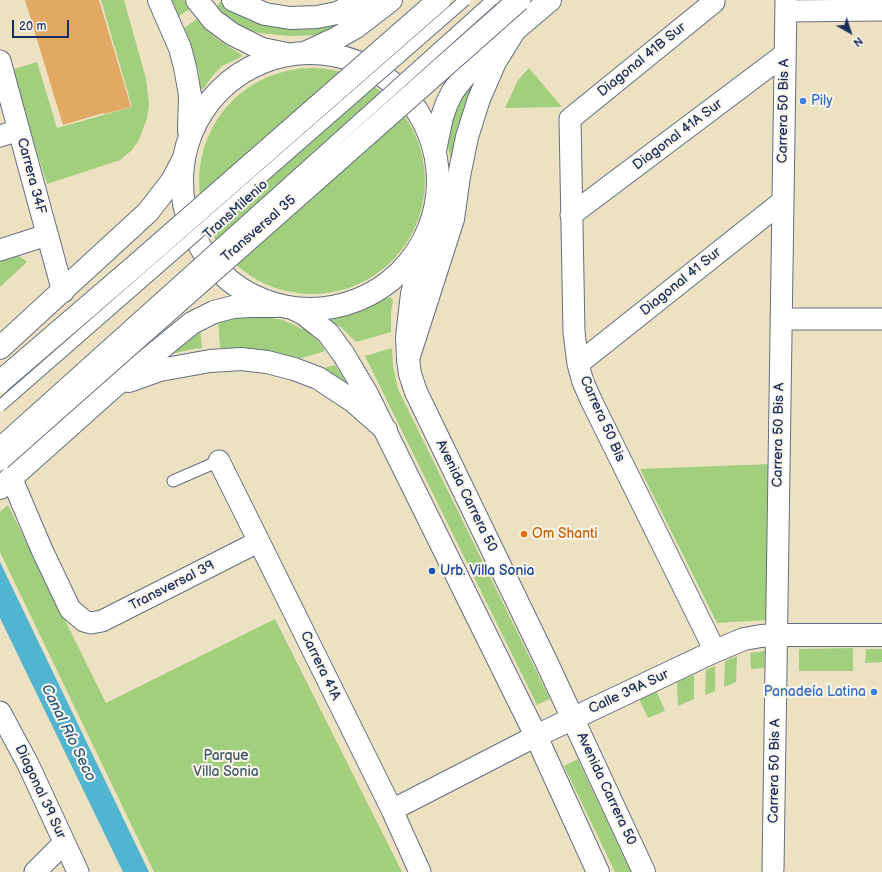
<!DOCTYPE html>
<html>
<head>
<meta charset="utf-8">
<style>
	body { margin:0 }
	#map { position:relative; width:882px; height:872px; overflow:hidden; background:#ece2c2; font-family:"Balsamiq Sans",sans-serif }
	canvas { display:block }
	.north { position:absolute; left:830px; top:12px; width:40px; height:40px; -webkit-text-stroke:3px #fbf7ec; paint-order:stroke; rotate:141deg; font-size:11px; font-weight:700; line-height:16px; text-align:center; color:#1b2f5e }
	.north::after { content:''; display:block; margin:auto; width:14px; height:18px; background:#1b2f5e; clip-path:polygon(50% 0,100% 100%,50% 72%,0 100%) }
	.scale { position:absolute; left:12px; top:20px; width:57px; height:18px; box-sizing:border-box; border:2px solid #1b2f5e; border-top:0; padding-left:5px; font-size:12px; line-height:14px; white-space:nowrap; color:#1b2f5e; -webkit-text-stroke:3px #fbf7ec; paint-order:stroke }
</style>
</head>
<body>
<div id="map">
<canvas width="882" height="872"></canvas>
<div class="north">N</div>
<div class="scale">20 m</div>
</div>
<script>
const ctx = document.querySelector('canvas').getContext('2d');
ctx.lineJoin = 'round';
function paint(path, color) {
  ctx.fillStyle = color;
  ctx.fill(path, 'evenodd');
}
function shape(rows) {
  const path = new Path2D();
  for (const r of rows) {
    if (r.length === 3) {
      path.moveTo(r[0] + r[2], r[1]);
      path.arc(r[0], r[1], r[2], 0, 2 * Math.PI);
      continue;
    }
    path.moveTo(r[0], r[1]);
    for (let i = 2; i < r.length; i += 2) path.lineTo(r[i], r[i + 1]);
  }
  return path;
}
function strokePath(path, color, width, dash) {
  ctx.strokeStyle = color;
  ctx.lineWidth = width;
  ctx.lineCap = dash ? 'butt' : 'round';
  ctx.setLineDash(dash || []);
  ctx.stroke(path);
}
function drawText(font, color, halo, rows, align = 'center') {
  ctx.font = font + ' "Balsamiq Sans",sans-serif';
  ctx.lineWidth = 4;
  ctx.setLineDash([]);
  ctx.textBaseline = 'middle';
  ctx.strokeStyle = halo;
  ctx.fillStyle = color;
  for (const [text, x, y, turn = 0] of rows) {
    ctx.save();
    ctx.translate(x, y);
    ctx.rotate((+turn || 0) * Math.PI / 180);
    ctx.textAlign = isNaN(turn) ? turn : align;
    if (halo) ctx.strokeText(text, 0, 0);
    ctx.fillText(text, 0, 0);
    ctx.restore();
  }
}
paint(shape([
	[101,0,124,0,146,79,149,105,147,118,139,140,132,150,120,160,47,184,11,70,37,62,57,128,132,107],
	[172,0,184,0,190,9,179,16],
	[220,2,236,12,353,20,319,35,289,36,260,33,245,29,225,15,217,7],
	[197,19,203,27,220,41,242,55,241,57,222,66,214,74,203,89,200,88,199,73,190,41,184,28],
	[312,181,113],
	[529,68,562,107,505,108,518,80],
	[477,76,451,162,447,141,457,101],
	[17,254,27,262,0,287,0,260],
	[389,297,391,298,393,301,391,312,391,332,356,342,342,328,332,321,333,316,344,315,362,310],
	[233,315,265,317,283,320,307,331,320,343,325,351,296,360,255,351,220,348,218,319],
	[200,327,202,348,193,349,171,354],
	[392,348,393,367,398,389,550,699,537,705,365,356],
	[335,365,350,388,320,369],
	[771,464,769,620,717,623,640,469],
	[8,505,106,703,275,619,402,872,154,872,0,552,0,512],
	[853,648,853,671,799,671,799,649],
	[866,649,882,649,882,662,865,663],
	[765,651,764,668,751,669,750,653],
	[737,656,736,682,724,687,725,661],
	[715,666,715,691,705,695,706,670],
	[694,675,694,699,678,706,677,682],
	[656,690,665,711,648,718,639,699],
	[578,759,578,760,631,872,615,872,564,766]
]), '#a2cf7d');
paint(shape([
	[0,562,149,872,123,872,0,618]
]), '#51b4d0');
paint(shape([
	[25,0,99,0,131,107,104,114,103,113,63,125]
]), '#e1a963');
const lane = shape([
	[173,481,219,461]
]);
const street = shape([
	[714,2,570,119,574,332,578,364,583,382,591,400,715,651],
	[786,11,882,10],
	[0,61,63,292],
	[0,136,19,130],
	[571,215,785,54],
	[0,250,47,235],
	[781,319,882,319],
	[578,364,783,201],
	[219,461,392,810,420,872],
	[11,477,42,550,70,609,84,621,91,623,102,621,258,542],
	[0,712,28,764,78,872],
	[392,810,536,736],
	[773,869,786,0],
	[35,872,64,843]
]);
const secondary = shape([
	[159,0,180,48,185,67,190,95,189,131],
	[197,0,213,20,232,34,262,49,287,54],
	[310,181,128],
	[423,248,412,294,407,337,408,359,410,374,416,392,546,661,644,872],
	[294,309,304,314,328,333,344,355,367,394,536,736,598,872],
	[536,736,715,651,744,639,761,636,777,635,882,635]
]);
const highway = shape([
	[233,0,265,14,290,18,317,17,337,13,365,0],
	[307,52,335,39,356,27,391,0],
	[435,150,442,117,447,103,453,91,464,77,483,57,550,0],
	[0,348,148,212,172,181,183,160],
	[408,359,453,219,459,176,467,137,479,99,495,62,516,28],
	[129,381,160,370,210,361,241,359,267,362,294,369,318,378,353,401,386,430],
	[0,488,111,389,192,323,214,312,233,307,250,306,276,306]
]);
strokePath(lane, '#646e81', 13);
strokePath(street, '#646e81', 23);
strokePath(secondary, '#646e81', 24);
strokePath(highway, '#646e81', 24);
strokePath(lane, '#fff', 11);
strokePath(street, '#fff', 21);
strokePath(secondary, '#fff', 22);
strokePath(highway, '#fff', 22);
const laneBridge = shape([
	[0,406,465,0],
	[0,442,492,0]
]);
const highwayBridge = shape([
	[0,382,135,266,439,0],
	[0,459,519,0]
]);
strokePath(laneBridge, '#646e81', 13, []);
strokePath(highwayBridge, '#646e81', 24, []);
strokePath(laneBridge, '#fff', 11);
strokePath(highwayBridge, '#fff', 22);
for (const [x, y, r, color] of [
	[803,101,4,"#3f7fe0"],
	[524,534,4,"#e8710a"],
	[432,571,4,"#1a4fb4"],
	[874,692,4,"#3f7fe0"]
]) {
  const dot = new Path2D();
  dot.arc(x, y, r, 0, 2 * Math.PI);
  ctx.fillStyle = color;
  ctx.fill(dot);
  strokePath(dot, '#fbf7ec', 1.5);
}
drawText('14px', '#1b2f5e', '#fbf7ec', [
	["Diagonal 41B Sur",642,60,-39],
	["Carrera 50 Bis A",784,111,-89],
	["Diagonal 41A Sur",678,135,-37],
	["Carrera 34F",31,176,75],
	["TransMilenio",236,210,-42],
	["Transversal 35",259,229,-41],
	["Diagonal 41 Sur",681,282,-39],
	["Carrera 50 Bis",602,419,66],
	["Carrera 50 Bis A",779,435,-89],
	["Avenida Carrera 50",466,496,64],
	["Transversal 39",172,586,-27],
	["Carrera 41A",320,666,64],
	["Calle 39A Sur",629,692,-25],
	["Carrera 50 Bis A",775,771,-89],
	["Avenida Carrera 50",606,789,65],
	["Diagonal 39 Sur",40,792,65]
]);
drawText('14px', '#366cbe', '#fbf7ec', [
	["Pily",811,101],
	["Panadeía Latina",866,692,"right"]
], 'left');
drawText('14px', '#c56008', '#fbf7ec', [
	["Om Shanti",532,534]
], 'left');
drawText('14px', '#164399', '#fbf7ec', [
	["Urb. Villa Sonia",440,571]
], 'left');
drawText('14px', '#3d5766', '#fbf7ec', [
	["Parque",226,756],
	["Villa Sonia",226,772]
]);
drawText('italic 15px', '#2b5780', '#fbf7ec', [
	["Canal Río Seco",68,733,64]
]);
</script>
</body>
</html>
